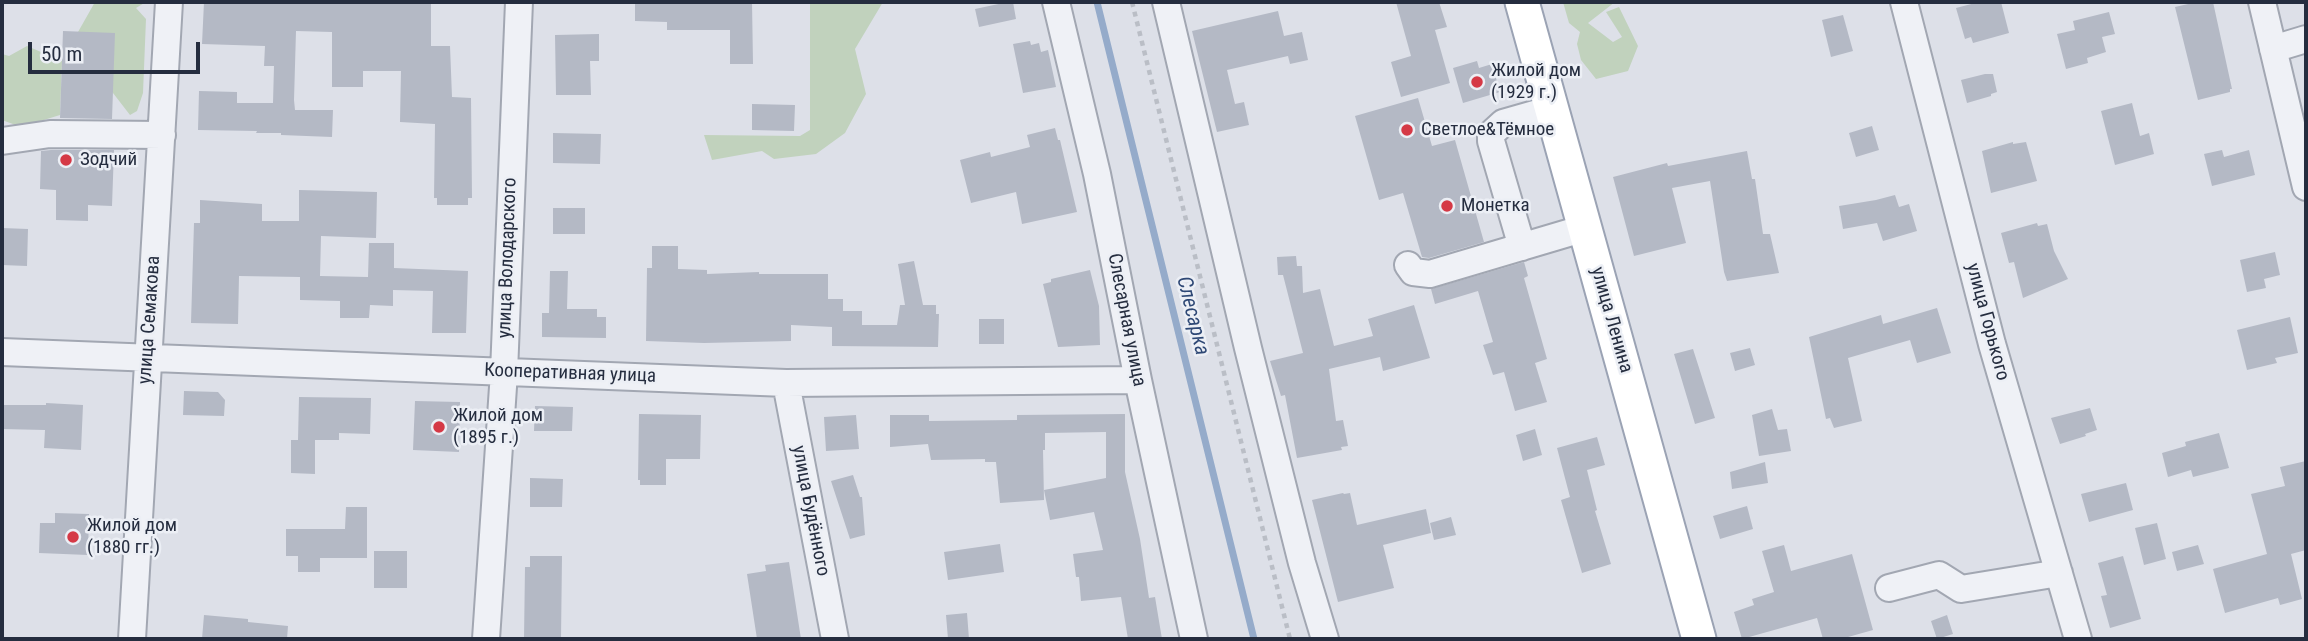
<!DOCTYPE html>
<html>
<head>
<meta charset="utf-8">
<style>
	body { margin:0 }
	#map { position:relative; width:2308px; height:641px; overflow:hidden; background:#dde0e8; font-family:"Roboto Condensed",sans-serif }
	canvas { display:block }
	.frame { position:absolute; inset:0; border:4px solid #252d3f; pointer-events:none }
	.scale { position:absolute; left:28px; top:42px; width:172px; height:32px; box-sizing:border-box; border:4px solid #252d3f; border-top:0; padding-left:9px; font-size:21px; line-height:24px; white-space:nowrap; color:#252d3f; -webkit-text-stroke:5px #eceff5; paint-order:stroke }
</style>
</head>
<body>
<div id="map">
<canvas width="2308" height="641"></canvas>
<div class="frame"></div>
<div class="scale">50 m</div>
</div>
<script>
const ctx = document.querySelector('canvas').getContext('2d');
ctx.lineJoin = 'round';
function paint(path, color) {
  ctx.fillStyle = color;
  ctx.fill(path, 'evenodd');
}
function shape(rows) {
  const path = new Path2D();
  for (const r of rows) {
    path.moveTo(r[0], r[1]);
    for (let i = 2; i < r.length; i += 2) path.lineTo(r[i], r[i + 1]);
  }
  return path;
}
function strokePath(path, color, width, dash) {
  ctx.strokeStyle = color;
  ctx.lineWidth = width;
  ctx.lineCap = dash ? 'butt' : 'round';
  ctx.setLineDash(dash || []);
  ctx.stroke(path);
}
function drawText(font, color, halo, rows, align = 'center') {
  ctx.font = font + ' "Roboto Condensed",sans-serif';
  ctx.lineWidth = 5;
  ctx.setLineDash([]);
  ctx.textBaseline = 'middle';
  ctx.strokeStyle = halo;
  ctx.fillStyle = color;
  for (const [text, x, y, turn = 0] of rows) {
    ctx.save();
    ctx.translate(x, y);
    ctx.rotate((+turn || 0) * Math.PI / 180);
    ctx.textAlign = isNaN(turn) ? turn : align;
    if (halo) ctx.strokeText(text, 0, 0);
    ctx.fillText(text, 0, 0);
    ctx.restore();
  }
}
paint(shape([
	[95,2,146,2,136,8,146,19,143,93,137,111,130,115,113,93,78,32],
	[810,2,883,2,855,49,866,94,845,133,816,154,774,159,762,151,712,160,704,135,800,136,810,130],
	[1563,2,1615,2,1588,23,1613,42,1622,37,1606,12,1619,7,1638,46,1628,71,1596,79,1581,60,1577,44,1580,32,1569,23],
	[27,46,62,61,60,115,21,127,2,120,2,54,9,56]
]), '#c1d2bd');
strokePath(shape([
	[1097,2,1254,639]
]), '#95abca', 7);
paint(shape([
	[204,2,331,2,331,4,431,3,431,46,450,46,452,97,471,98,472,198,468,198,468,205,437,205,437,198,434,198,435,124,400,122,401,71,363,71,363,87,332,87,332,32,296,31,294,100,295,110,333,110,332,137,281,135,281,133,256,133,257,131,198,130,199,91,237,92,237,103,273,103,274,66,264,66,265,46,202,44],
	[752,2,753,64,730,64,730,30,667,30,667,22,635,21,635,3],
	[1008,2,1013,2,1016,19,979,27,975,9],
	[1396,2,1439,2,1447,27,1435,30,1450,83,1401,97,1391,62,1411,56],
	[1979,2,2001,2,2009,33,1973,43,1971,37,1965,39,1956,8],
	[2197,2,2213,2,2232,89,2230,89,2230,92,2198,100,2175,7],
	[1278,11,1284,36,1302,32,1308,60,1290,64,1288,56,1227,70,1235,104,1244,102,1249,125,1217,132,1192,31],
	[2109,12,2115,34,2102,37,2106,52,2087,58,2088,63,2066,69,2057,34,2075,30,2073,21],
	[1843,15,1853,51,1831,57,1822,20],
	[63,31,115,33,112,119,60,118],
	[599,34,599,61,590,61,591,95,556,95,555,35],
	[1030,41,1031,45,1039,43,1041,52,1048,50,1056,87,1023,93,1013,44],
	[1477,61,1479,68,1492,64,1500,92,1463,103,1453,68],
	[1985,74,1993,74,1997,92,1991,94,1991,96,1967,103,1961,80],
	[1418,98,1432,146,1455,140,1484,242,1429,258,1422,257,1403,193,1379,200,1355,116],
	[2132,103,2140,136,2149,133,2154,154,2115,165,2101,111],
	[752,104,795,105,794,131,752,130],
	[1872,126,1879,150,1856,157,1849,133],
	[1055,128,1058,140,1060,140,1077,212,1022,224,1016,192,971,203,960,160,990,152,991,157,1030,147,1027,135],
	[553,133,601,134,600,164,553,163],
	[2013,142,2013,144,2026,142,2037,181,1991,193,1982,151],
	[51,150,114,150,112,206,88,205,88,221,56,220,56,190,40,189,41,151],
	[2222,150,2224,157,2249,150,2255,175,2212,186,2204,154],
	[1747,151,1752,179,1755,179,1763,234,1770,234,1779,273,1727,281,1724,272,1710,181,1672,188,1686,243,1634,256,1613,177,1667,163,1668,166],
	[299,190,377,192,376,238,321,236,320,276,368,277,369,243,394,243,394,268,468,271,466,333,432,333,433,291,393,290,393,306,370,305,369,318,340,318,340,301,300,300,300,277,239,276,238,324,191,323,194,223,200,223,200,200,262,204,262,221,299,221],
	[1895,195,1899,207,1909,204,1917,231,1883,241,1877,223,1843,229,1839,206,1876,200],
	[553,208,585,208,585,234,553,234],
	[2037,223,2038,226,2047,224,2054,251,2068,279,2023,298,2014,262,2009,263,2001,233],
	[2,228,28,229,27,266,2,265],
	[652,246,678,246,678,269,707,270,707,274,759,272,759,274,828,274,828,299,843,299,843,311,862,311,862,325,897,325,900,305,905,305,898,264,914,261,923,305,936,305,936,314,939,314,938,347,832,346,832,327,791,325,791,341,704,343,646,341,647,268,652,268],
	[2275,252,2280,275,2264,279,2266,288,2247,292,2240,260],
	[1296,256,1297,266,1302,266,1303,293,1320,289,1334,346,1373,336,1368,319,1414,305,1430,358,1383,371,1380,357,1329,369,1336,421,1343,420,1348,446,1341,447,1342,450,1297,458,1285,395,1281,396,1270,361,1303,353,1283,275,1278,275,1277,257],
	[1524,262,1528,276,1524,278,1547,359,1535,363,1547,402,1515,411,1504,372,1493,375,1483,345,1493,342,1478,291,1435,304,1431,289],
	[1090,270,1099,306,1100,345,1058,347,1043,284,1051,282,1051,279],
	[550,271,568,271,567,309,597,309,597,317,606,317,606,338,542,337,542,313,549,313],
	[1937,308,1951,353,1917,363,1910,340,1848,358,1862,421,1834,428,1830,418,1826,419,1809,337,1881,315,1883,324],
	[2290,317,2298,353,2275,358,2277,363,2247,370,2237,330],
	[979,319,1004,319,1004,344,979,344],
	[1750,348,1755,365,1735,371,1730,353],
	[1693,349,1715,418,1695,424,1674,354],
	[184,391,218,392,225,400,224,416,183,415],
	[299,397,371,398,370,434,339,433,339,440,315,440,315,474,291,473,291,440,298,440],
	[415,401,460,402,459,452,413,450],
	[46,403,83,405,81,450,44,448,45,430,2,429,2,405,46,405],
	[535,406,573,407,572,431,534,431],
	[2090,408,2097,430,2085,434,2086,436,2060,444,2051,418],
	[1772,409,1778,430,1787,429,1791,451,1759,456,1752,415],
	[639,414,701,415,700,459,666,459,666,485,640,485,640,480,638,480],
	[1125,414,1125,472,1140,539,1149,598,1155,597,1162,639,1128,639,1121,597,1081,601,1079,577,1076,577,1073,554,1103,550,1094,512,1050,520,1044,490,1106,478,1106,432,1045,433,1045,450,1043,450,1044,500,1000,503,996,462,985,462,985,459,931,460,928,444,890,447,890,415,929,415,929,421,1017,420,1017,415],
	[856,415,859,449,826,451,824,417],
	[1535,429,1542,455,1523,461,1516,435],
	[2219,433,2229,468,2193,477,2191,470,2168,477,2162,453,2186,446,2185,442],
	[1597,437,1605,465,1587,470,1597,510,1595,511,1611,564,1582,573,1561,500,1570,497,1557,448],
	[2306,461,2306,550,2291,554,2302,599,2280,605,2278,598,2225,613,2213,569,2267,554,2251,494,2285,486,2280,467],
	[1765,462,1768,483,1732,489,1730,472],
	[853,475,860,497,862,497,865,535,850,539,831,481],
	[530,478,563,479,562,507,530,507],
	[2126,483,2133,510,2089,522,2081,494],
	[1343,493,1344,494,1350,493,1357,525,1426,509,1431,533,1383,545,1394,588,1338,602,1312,500],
	[1747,506,1753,529,1720,539,1713,516],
	[346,507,367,507,367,558,320,558,320,572,298,572,298,556,286,556,286,529,345,529],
	[55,513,89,514,88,555,39,553,40,523,55,523],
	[1451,517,1456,535,1434,540,1430,523],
	[2157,523,2166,559,2144,565,2135,528],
	[1000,544,1004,572,948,580,944,552],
	[1784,545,1791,571,1852,554,1873,630,1841,639,1823,639,1817,618,1742,639,1734,612,1754,605,1752,599,1774,592,1762,551],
	[2198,545,2204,564,2177,571,2172,552],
	[374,551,407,551,407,588,374,588],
	[530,556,562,556,561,639,524,639,525,567,530,567],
	[2123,556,2141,619,2110,628,2101,596,2107,595,2098,563],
	[789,562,801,639,757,639,747,574,766,571,765,565],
	[967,613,969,639,948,639,946,615],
	[204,615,248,619,248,622,288,626,287,639,202,639],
	[1947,615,1953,634,1937,639,1931,621]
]), '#b4b9c5');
const minor = shape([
	[1056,2,1097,174,1138,380,1194,639],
	[1166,2,1248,348,1302,563,1325,639],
	[1904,2,1992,344,2078,639],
	[2262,2,2306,187],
	[2273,49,2306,39],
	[2,141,50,134,162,135],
	[1522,247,1491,141,1491,134,1503,123,1552,109],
	[1408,265,1413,272,1430,274,1585,228],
	[2,352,786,383,1138,380],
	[786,383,835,639],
	[1889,588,1939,575,1961,589,2059,573],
	[132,639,169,2],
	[486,639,504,372,519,2]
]);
const major = shape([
	[1522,2,1699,639]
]);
strokePath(minor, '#a2a7b2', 30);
strokePath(major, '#9ba3b4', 37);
strokePath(shape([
	[1132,2,1290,639]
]), '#babec6', 4.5, [5, 5]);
strokePath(minor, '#eff1f6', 26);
strokePath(major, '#fff', 33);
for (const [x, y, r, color] of [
	[1477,82,7,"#d53946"],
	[1407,130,7,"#d53946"],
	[66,160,7,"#d53946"],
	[1447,206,7,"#d53946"],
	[439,427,7,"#d53946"],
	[73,537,7,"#d53946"]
]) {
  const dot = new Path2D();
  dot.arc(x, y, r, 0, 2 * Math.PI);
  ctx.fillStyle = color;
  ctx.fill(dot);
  strokePath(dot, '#eceff5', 2.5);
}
drawText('19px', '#252d3f', '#eceff5', [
	["Жилой дом",1491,71],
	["(1929 г.)",1491,93],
	["Светлое&Тёмное",1421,130],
	["Зодчий",80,160],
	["Монетка",1461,206],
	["Жилой дом",453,416],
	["(1895 г.)",453,438],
	["Жилой дом",87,526],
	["(1880 гг.)",87,548]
], 'left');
drawText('19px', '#252d3f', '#eceff5', [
	["улица Володарского",508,258,-88],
	["улица Семакова",150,320,-86],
	["Слесарная улица",1126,320,79],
	["улица Ленина",1611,320,74],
	["улица Горького",1987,322,75],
	["Кооперативная улица",570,374,2],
	["улица Будённого",810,511,79]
]);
drawText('italic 21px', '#2e4875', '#eceff5', [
	["Слесарка",1192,316,76]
]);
</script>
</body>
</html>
